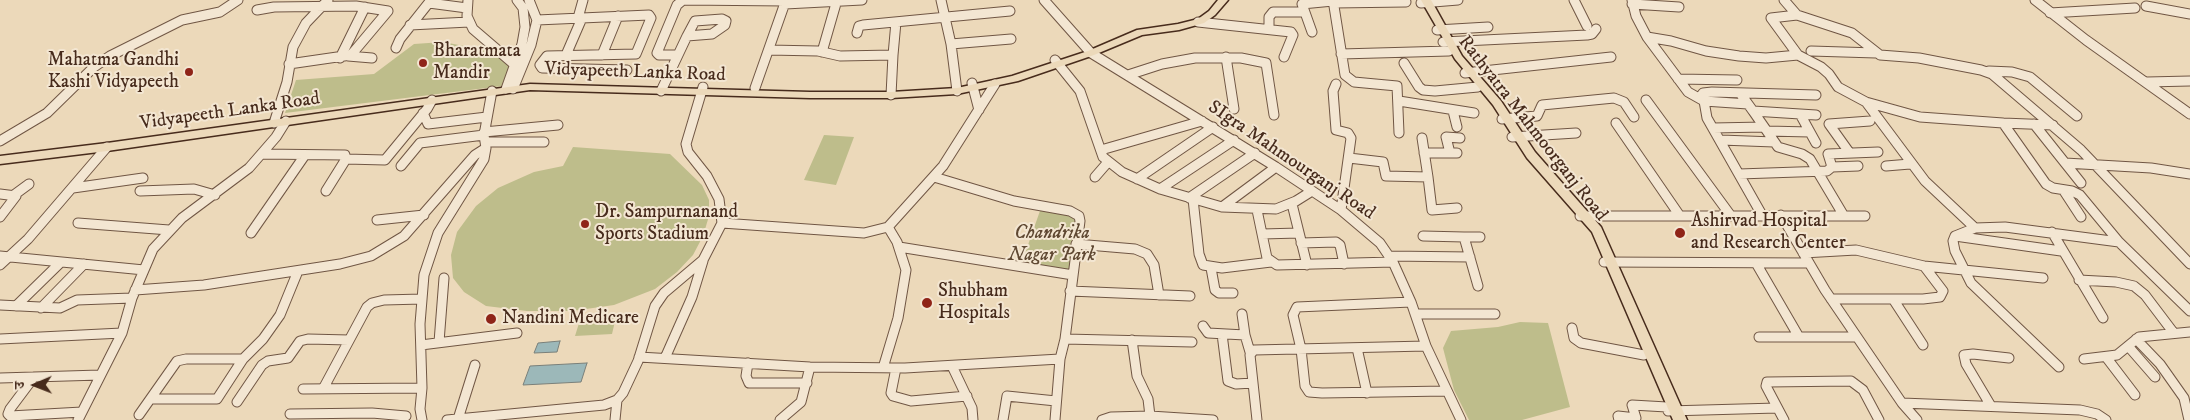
<!DOCTYPE html>
<html>
<head>
<meta charset="utf-8">
<style>
	body { margin:0 }
	#map { position:relative; width:2190px; height:420px; overflow:hidden; background:#ecd9ba; font-family:"IM FELL DW Pica","Noto Serif Devanagari",serif }
	canvas { display:block }
	.north { position:absolute; left:10px; top:360px; width:50px; height:50px; -webkit-text-stroke:4px #f3e6d2; paint-order:stroke; rotate:269deg; font-size:14px; font-weight:700; line-height:20px; text-align:center; color:#472b1c }
	.north::after { content:''; display:block; margin:auto; width:18px; height:22px; background:#472b1c; clip-path:polygon(50% 0,100% 100%,50% 72%,0 100%) }
</style>
</head>
<body>
<div id="map">
<canvas width="2190" height="420"></canvas>
<div class="north">उ</div>
</div>
<script>
const ctx = document.querySelector('canvas').getContext('2d');
ctx.lineJoin = 'round';
function paint(path, color) {
  ctx.fillStyle = color;
  ctx.fill(path, 'evenodd');
}
function shape(rows) {
  const path = new Path2D();
  for (const r of rows) {
    path.moveTo(r[0], r[1]);
    for (let i = 2; i < r.length; i += 2) path.lineTo(r[i], r[i + 1]);
  }
  return path;
}
function strokePath(path, color, width, dash) {
  ctx.strokeStyle = color;
  ctx.lineWidth = width;
  ctx.lineCap = dash ? 'butt' : 'round';
  ctx.setLineDash(dash || []);
  ctx.stroke(path);
}
function drawText(font, color, halo, rows, align = 'center') {
  ctx.font = font + ' "IM FELL DW Pica",serif';
  ctx.lineWidth = 4;
  ctx.setLineDash([]);
  ctx.textBaseline = 'middle';
  ctx.strokeStyle = halo;
  ctx.fillStyle = color;
  for (const [text, x, y, turn = 0] of rows) {
    ctx.save();
    ctx.translate(x, y);
    ctx.rotate((+turn || 0) * Math.PI / 180);
    ctx.textAlign = isNaN(turn) ? turn : align;
    if (halo) ctx.strokeText(text, 0, 0);
    ctx.fillText(text, 0, 0);
    ctx.restore();
  }
}
paint(shape([
	[443,42,517,56,502,86,285,113,296,80,374,74,414,44],
	[824,135,854,137,836,185,804,180],
	[573,147,670,154,702,185,709,200,709,216,703,236,693,255,677,272,655,289,614,305,572,311,527,311,486,306,464,292,453,278,451,255,457,232,476,206,498,188,534,172,563,166],
	[1041,208,1074,214,1078,219,1069,270,1022,262],
	[616,317,612,334,575,336,580,320],
	[1520,322,1548,323,1570,407,1522,420,1469,420,1454,390,1443,348,1451,331,1498,327]
]), '#bebd8b');
const water = shape([
	[560,341,557,352,534,353,538,343,560,341],
	[587,363,581,382,523,385,530,366,587,363]
]);
paint(water, '#9cb8b9');
strokePath(water, '#7a807a', 1);
const minor = shape([
	[468,0,467,16,473,29,515,65],
	[684,0,786,1],
	[941,0,951,44,957,91],
	[1044,0,1091,53,1276,167,1341,210,1380,243,1393,262,1411,302,1426,346,1461,420],
	[1333,0,1345,75,1354,82,1397,86,1399,133],
	[1574,0,1587,26],
	[1632,0,1636,16,1647,37,1688,92,1704,101,1707,118,1762,215],
	[1784,0,1797,15,1852,33,1880,55,1919,58,1981,70,1992,74,2081,150,2190,264],
	[2035,0,2086,40,2190,114],
	[429,3,467,8],
	[1334,3,1406,2],
	[1421,3,1458,0],
	[785,4,862,0],
	[1632,4,1679,7],
	[2146,6,2190,14],
	[257,10,274,7,356,6,388,11,351,55,289,64],
	[2050,13,2135,8],
	[578,18,583,0],
	[1771,18,1798,55],
	[1771,18,1797,15],
	[722,19,726,21,725,25,712,34,687,36,695,21,722,19],
	[537,20,649,15,651,18,636,54,547,56,540,65,542,68,627,70],
	[1198,22,1291,32,1293,35,1284,57],
	[410,25,469,22],
	[1269,29,1269,17,1273,12,1304,12],
	[1437,30,1488,27],
	[1312,32,1302,4,1333,1],
	[857,33,859,26,863,25,1010,11],
	[1647,37,1671,41,1706,51,1739,56,1766,58,1798,55,1821,67,1829,74,1838,87,1866,102,1925,181,1975,228],
	[1443,42,1587,35,1592,34,1596,29],
	[951,44,1011,39],
	[396,48,400,39,431,0],
	[769,50,818,51,840,56,893,55,896,22],
	[1811,51,1876,53],
	[822,52,837,0],
	[1341,54,1449,51],
	[566,55,582,18],
	[602,55,618,16],
	[678,55,659,55,657,53,677,5,683,0],
	[348,56,372,58],
	[1226,57,1234,109],
	[340,58,365,7],
	[1055,60,1080,91,1103,157,1122,172,1160,189,1222,207,1276,209,1296,201,1312,191],
	[1404,63,1419,87,1423,90,1435,91,1478,87],
	[1989,71,2012,72,2030,77,2077,116],
	[1465,73,1611,57],
	[1128,75,1162,64,1195,58,1241,58,1266,63,1274,115],
	[1678,79,1737,80],
	[2147,82,2190,81],
	[972,83,979,110],
	[1336,84,1333,91,1336,130,1348,133,1351,138,1341,210],
	[755,88,786,0],
	[506,89,522,44,525,27,523,8,517,0],
	[513,89,531,45,537,20,529,0],
	[661,91,687,36],
	[1740,93,1753,111,1816,115],
	[891,95,893,55],
	[1700,97,1703,93,1712,92,1816,95],
	[1646,100,1731,216],
	[1399,101,1474,113],
	[1704,101,1748,104],
	[1866,102,1920,117,2003,123,2046,184,2053,188,2072,191,2080,195,2119,242],
	[1453,111,1457,127],
	[1753,111,1778,147,1802,154,1810,159,1844,216],
	[423,113,428,124,487,117],
	[1800,114,1816,143],
	[1502,119,1537,116,1542,105,1614,98,1624,102,1634,117],
	[274,123,287,82,293,47,306,23,328,0],
	[1616,123,1680,216],
	[2003,123,2053,125],
	[2034,124,2081,183],
	[1713,128,1764,127],
	[1767,131,1810,132],
	[484,132,558,125],
	[1512,137,1576,133],
	[1422,138,1428,177],
	[1721,140,1774,142],
	[0,141,47,113,94,67,110,56,182,20,220,12,238,0],
	[485,142,544,142],
	[1101,150,1202,121],
	[1849,152,1829,124,1870,121],
	[1424,153,1457,153],
	[1450,153,1446,137,1460,138],
	[262,154,345,155,346,159,326,191],
	[1349,158,1383,162,1386,176,1428,177,1432,210,1457,208],
	[346,159,385,160,427,109,432,100],
	[2065,163,2151,168,2190,174],
	[401,166,420,143,484,135],
	[1886,166,1910,164],
	[1832,167,1858,166],
	[1739,174,1827,171,1832,167,1828,154,1878,152],
	[934,177,1014,201,1070,211,1079,216,1080,221,1065,339,1060,359,1055,420],
	[1095,177,1108,162],
	[1137,179,1213,127],
	[73,188,143,178],
	[1160,189,1234,140],
	[140,191,194,189,215,195],
	[2064,191,2081,217],
	[0,194,16,196,0,217],
	[14,195,29,184],
	[1189,198,1255,153],
	[1193,199,1199,254,1203,265,1222,268,1271,262],
	[1292,204,1307,265],
	[1222,207,1276,167],
	[1257,210,1267,258,1277,265,1393,262],
	[1781,215,1825,290,1902,403,2080,410,2097,414,2106,420],
	[1580,216,1865,216],
	[377,220,424,215],
	[78,223,169,230],
	[722,223,864,233,888,227],
	[2052,232,2103,318],
	[251,233,305,155],
	[1262,234,1299,233],
	[1423,236,1464,237,1478,286],
	[1955,236,2061,251],
	[1464,237,1480,237],
	[1301,243,1336,242,1340,245,1344,264],
	[1076,244,1135,249,1147,254,1154,265,1159,295],
	[899,247,1073,275],
	[1803,253,1856,250,1924,266,2043,278],
	[0,256,144,270],
	[1389,256,1470,257],
	[1604,262,1808,263],
	[1756,263,1799,337],
	[0,265,28,239,107,147],
	[1211,268,1215,290,1219,293,1233,293],
	[2079,280,2116,282,2134,286,2145,295,2173,332],
	[135,290,204,285,340,264,371,256,404,236,475,155,486,148],
	[1070,291,1190,296],
	[1831,299,1923,299,1940,297,1943,291,1924,266],
	[1893,299,1923,345],
	[1411,302,1297,307,1293,315,1301,349,1305,386,1309,392,1322,393,1446,391],
	[0,305,60,308,77,300,132,298],
	[16,306,61,262],
	[41,308,84,264],
	[1242,314,1245,335],
	[1415,314,1495,314],
	[1203,326,1208,333,1245,335,1250,352],
	[1572,328,1574,338,1581,343,1644,355],
	[1222,334,1228,381,1236,384,1253,383],
	[1759,337,1855,337],
	[0,339,122,333],
	[1065,339,1192,342],
	[2136,339,2160,364,2184,398,2189,420],
	[1132,340,1137,376,1148,399,1150,416],
	[439,342,444,278],
	[421,345,517,333],
	[2128,346,2155,377],
	[1357,348,1367,393],
	[639,357,810,367,905,368,1060,359],
	[2106,357,2135,395],
	[665,358,692,297,703,261],
	[2084,359,2117,355,2139,337,2190,332],
	[748,363,746,376,749,383,807,383],
	[952,366,972,408,973,420],
	[2059,367,1971,283,1955,251,1953,241,1955,236,1975,228,2005,227,2119,242,2190,311],
	[883,368,898,318,906,270,897,242,888,227,943,166,995,84],
	[896,368,891,393,893,396,911,401,967,396],
	[34,377,10,409,8,414,10,416,82,412],
	[0,378,100,375],
	[303,389,422,388],
	[323,389,367,307,372,303,384,300,422,299],
	[151,399,217,399,243,359,263,339,280,315,298,271],
	[237,402,262,365,268,361,288,358,300,341,308,339,349,340],
	[1902,403,1917,420],
	[1991,406,1966,364,1964,355,1973,354,2009,358],
	[1668,411,1777,408],
	[290,414,372,413,406,416],
	[139,415,177,361,186,359,243,359],
	[458,419,475,365],
	[78,420,122,333,132,298,153,249,182,218,249,168,276,137,286,121],
	[422,420,420,409,422,388,420,324,424,275,438,233,484,159,486,148,484,135,492,91],
	[447,420,604,405,617,400,623,393,638,361,655,306,664,293,703,260,722,223,719,199,707,176,688,152,686,144,703,87],
	[615,420,617,400],
	[780,420,801,402,810,367],
	[1003,420,1007,396,1056,401],
	[1102,420,1111,417,1150,416,1213,420],
	[1257,420,1250,355,1254,350,1426,346],
	[1619,420,1618,416,1636,418,1632,405,1667,407],
	[1784,420,1766,386,1767,382,1851,381,1863,390,1879,420]
]);
const major = shape([
	[1218,0,1228,0,1215,15,1204,23,1179,30,1142,35,1094,55,1018,81,957,94,891,98,810,98,530,90,107,151,0,164,0,156,107,143,530,84,810,92,891,92,957,88,1012,76,1088,51,1137,30,1178,24,1198,19,1209,11,1218,0],
	[1421,0,1431,0,1462,56,1501,101,1535,152,1601,227,1687,420,1673,420,1592,232,1527,158,1493,105,1455,59,1421,0]
]);
strokePath(minor, '#705644', 11);
strokePath(major, '#472b1c', 3);
strokePath(minor, '#f3e6d2', 9);
paint(major, '#ecd9ba');
for (const [x, y, r, color] of [
	[423,63,5,"#8f2418"],
	[189,72,5,"#8f2418"],
	[585,224,5,"#8f2418"],
	[1680,233,6,"#8f2418"],
	[927,303,6,"#8f2418"],
	[491,319,6,"#8f2418"]
]) {
  const dot = new Path2D();
  dot.arc(x, y, r, 0, 2 * Math.PI);
  ctx.fillStyle = color;
  ctx.fill(dot);
  strokePath(dot, '#f3e6d2', 2);
}
drawText('19px', '#472b1c', '#f3e6d2', [
	["Bharatmata",433,52],
	["Mandir",433,74],
	["Mahatma Gandhi",179,61,"right"],
	["Kashi Vidyapeeth",179,83,"right"],
	["Dr. Sampurnanand",595,213],
	["Sports Stadium",595,235],
	["Ashirvad Hospital",1691,222],
	["and Research Center",1691,244],
	["Shubham",938,292],
	["Hospitals",938,314],
	["Nandini Medicare",502,319]
], 'left');
drawText('19px', '#472b1c', '#f3e6d2', [
	["Vidyapeeth Lanka Road",635,73,2],
	["Vidyapeeth Lanka Road",230,112,-8],
	["Rathyatra Mahmoorganj Road",1532,129,52],
	["SIgra Mahmourganj Road",1291,161,34]
]);
drawText('italic 19px', '#5f4832', '#f3e6d2', [
	["Chandrika",1052,234],
	["Nagar Park",1052,256]
]);
</script>
</body>
</html>
